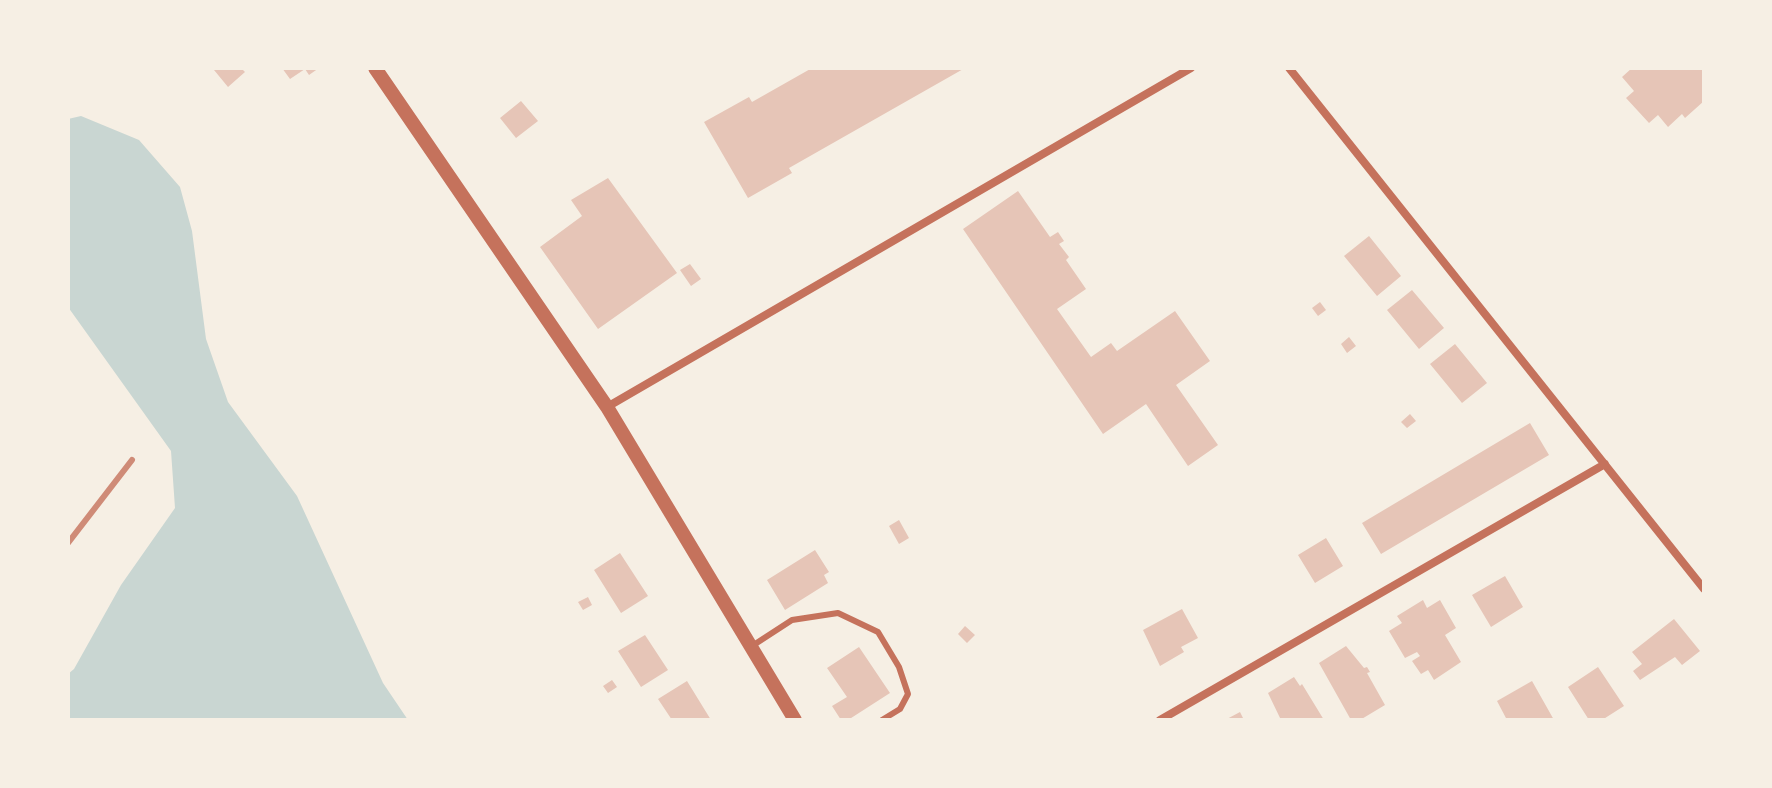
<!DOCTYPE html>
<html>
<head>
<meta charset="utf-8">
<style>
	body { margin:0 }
	#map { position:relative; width:1772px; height:788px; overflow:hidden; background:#f6efe4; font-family:"Space Grotesk",sans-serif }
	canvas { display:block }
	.frame { position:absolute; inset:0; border:70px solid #f6efe4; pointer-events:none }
</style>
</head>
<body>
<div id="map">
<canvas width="1772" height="788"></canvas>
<div class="frame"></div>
</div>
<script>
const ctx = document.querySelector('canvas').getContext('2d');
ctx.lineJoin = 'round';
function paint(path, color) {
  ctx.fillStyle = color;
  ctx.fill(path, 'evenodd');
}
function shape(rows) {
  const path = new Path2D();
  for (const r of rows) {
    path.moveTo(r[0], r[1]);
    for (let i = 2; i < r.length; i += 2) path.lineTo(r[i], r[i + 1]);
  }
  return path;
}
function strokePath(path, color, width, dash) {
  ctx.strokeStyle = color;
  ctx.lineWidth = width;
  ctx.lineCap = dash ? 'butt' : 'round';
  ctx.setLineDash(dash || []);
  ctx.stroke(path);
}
paint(shape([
	[81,116,139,140,180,187,192,231,206,339,228,402,297,496,383,683,408,720,68,720,68,674,74,669,121,585,175,508,171,451,68,307,68,119]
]), '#c9d6d2');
paint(shape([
	[216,68,241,68,245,72,228,87,214,70],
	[282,68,319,68,309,75,305,69,290,79],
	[812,68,965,68,789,168,792,173,748,198,704,122,749,97,752,102],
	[1632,68,1704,68,1704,101,1685,118,1682,114,1668,127,1658,115,1649,123,1626,98,1634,91,1622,77],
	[521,101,538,121,516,138,500,118],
	[608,178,677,273,598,329,540,247,582,216,571,200],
	[1018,191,1050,237,1058,232,1064,241,1059,244,1069,257,1066,260,1086,289,1057,309,1091,357,1111,343,1117,351,1175,311,1210,361,1176,385,1218,445,1188,466,1146,404,1103,434,963,229],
	[1369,236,1401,276,1377,296,1344,256],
	[690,264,701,279,691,286,680,270],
	[1412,290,1444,328,1419,349,1387,310],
	[1320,302,1326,310,1318,316,1312,308],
	[1349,337,1356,346,1347,353,1341,344],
	[1455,344,1487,383,1462,403,1430,364],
	[1410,414,1416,421,1407,428,1401,422],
	[1530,423,1549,455,1381,554,1362,523],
	[899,520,909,538,899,544,889,526],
	[1326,538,1343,566,1315,583,1298,555],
	[815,550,829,572,824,575,828,583,785,610,767,580],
	[620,553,648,596,621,613,594,570],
	[1505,576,1523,607,1491,627,1472,595],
	[588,597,592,605,583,610,578,602],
	[1423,600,1427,608,1440,600,1456,628,1445,635,1461,662,1434,680,1428,670,1421,674,1412,661,1420,656,1417,652,1405,658,1389,631,1402,623,1397,616],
	[1182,609,1198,638,1181,647,1184,652,1160,666,1143,630],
	[1674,619,1700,651,1682,665,1675,657,1640,680,1633,671,1642,664,1632,652],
	[965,626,975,635,967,643,958,634],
	[645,635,668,670,641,687,618,651],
	[1346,646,1364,668,1367,667,1370,672,1367,673,1385,705,1360,720,1351,720,1319,663],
	[859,647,890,693,848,720,841,720,832,706,847,697,827,668],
	[1598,667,1624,706,1602,720,1589,720,1568,687],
	[1294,677,1300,686,1302,684,1324,720,1281,720,1268,693],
	[612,680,617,687,608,693,603,686],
	[687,681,711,720,672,720,658,699],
	[1532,681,1554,720,1507,720,1497,701],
	[1240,712,1244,720,1225,720]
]), '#e6c5b7');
strokePath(shape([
	[752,646,792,620,838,613,878,632,899,667,908,694,900,709,882,720]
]), '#c5725c', 6);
strokePath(shape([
	[1289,68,1704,589],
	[607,407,1191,68],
	[1160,720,1605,464]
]), '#c5725c', 8);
strokePath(shape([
	[375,68,607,407,795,720]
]), '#c5725c', 14);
strokePath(shape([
	[68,543,132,460]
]), '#cf8b77', 6);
</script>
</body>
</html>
